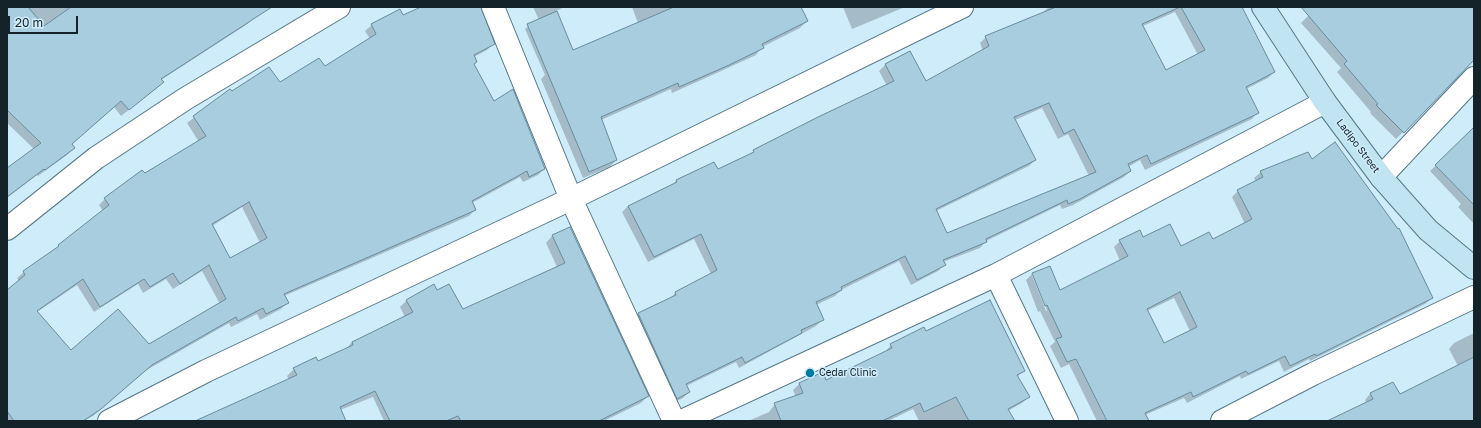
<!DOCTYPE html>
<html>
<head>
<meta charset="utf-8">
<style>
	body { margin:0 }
	#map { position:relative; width:1481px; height:428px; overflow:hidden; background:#cfecfb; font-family:"Golos Text",sans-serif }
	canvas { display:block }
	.frame { position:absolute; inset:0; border:8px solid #142229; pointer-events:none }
	.scale { position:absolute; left:8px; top:16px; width:70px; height:18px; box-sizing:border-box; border:2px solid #142229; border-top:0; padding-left:5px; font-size:12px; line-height:14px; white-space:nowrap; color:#142229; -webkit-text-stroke:3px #cfecfb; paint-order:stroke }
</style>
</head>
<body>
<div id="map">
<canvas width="1481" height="428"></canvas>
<div class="frame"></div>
<div class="scale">20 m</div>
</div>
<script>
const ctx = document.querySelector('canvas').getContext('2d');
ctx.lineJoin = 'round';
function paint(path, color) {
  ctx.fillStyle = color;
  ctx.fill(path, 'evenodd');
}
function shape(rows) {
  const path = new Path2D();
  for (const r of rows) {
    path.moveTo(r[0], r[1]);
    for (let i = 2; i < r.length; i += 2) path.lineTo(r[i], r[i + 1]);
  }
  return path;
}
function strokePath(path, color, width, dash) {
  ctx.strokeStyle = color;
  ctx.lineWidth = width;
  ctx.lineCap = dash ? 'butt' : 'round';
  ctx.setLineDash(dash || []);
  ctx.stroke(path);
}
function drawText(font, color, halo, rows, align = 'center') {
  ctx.font = font + ' "Golos Text",sans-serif';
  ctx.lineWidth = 3;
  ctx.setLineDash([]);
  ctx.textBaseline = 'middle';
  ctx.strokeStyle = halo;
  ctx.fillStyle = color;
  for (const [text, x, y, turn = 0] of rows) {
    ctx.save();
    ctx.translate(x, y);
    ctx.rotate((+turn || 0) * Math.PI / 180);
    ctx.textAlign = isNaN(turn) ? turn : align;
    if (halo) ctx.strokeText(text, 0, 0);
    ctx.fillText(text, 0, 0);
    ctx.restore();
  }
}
paint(shape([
	[7,7,267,7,246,25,161,80,162,82,156,89,121,116,114,107,71,145,74,148,67,155,38,176,37,175,7,198,7,166,8,168,34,149,7,123],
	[423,7,480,7,493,44,487,50,474,57,476,62,473,65,494,102,544,169,538,175,523,182,520,177,472,203,475,210,469,216,284,296,287,303,281,309,260,320,257,314,231,327,229,323,145,371,93,416,84,421,7,421,7,291,19,281,17,278,24,272,53,252,103,211,99,205,105,199,199,142,187,123,230,90,232,93,280,84,324,68,370,39,365,31,372,25,403,17],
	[242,207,260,243,230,259,212,226],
	[202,271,220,304,149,345,71,351,37,312,77,285,94,312,138,284,143,293,166,279,173,289],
	[533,7,564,7,556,11,573,52,638,23,632,7,800,7,807,21,800,28,762,47,756,55,719,72,672,93,671,89,601,120,616,160,610,167,583,178,541,79,545,75,525,29,532,23,539,20],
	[843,7,905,7,852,29],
	[1049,7,1230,7,1274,72,1268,78,1246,89,1258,112,1252,119,1145,170,1140,160,1128,167,1130,171,1124,177,1073,205,1062,209,1060,205,986,241,980,248,943,262,944,265,938,271,911,285,899,261,841,290,835,296,816,305,823,319,816,326,739,368,736,362,686,386,689,392,683,398,671,404,632,320,638,314,669,300,675,293,711,274,694,239,648,262,622,212,628,206,672,185,676,181,714,163,717,170,887,86,879,71,885,65,909,52,925,82,983,51,980,43,986,37,1040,15],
	[1175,12,1198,55,1165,71,1143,26],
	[1042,108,1058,139,1068,134,1089,176,947,235,936,211,1029,166,1035,160,1015,120],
	[1303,7,1404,7,1403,132,1396,139,1370,113,1371,112,1337,72,1341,68,1301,23,1309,15],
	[1474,129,1474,224,1458,207,1461,204,1430,171],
	[1311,160,1432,298,1425,304,1310,361,1309,359,1284,372,1279,361,1241,379,1240,376,1187,403,1184,398,1145,415,1148,421,1097,421,1069,364,1061,368,1050,346,1055,342,1040,311,1038,312,1026,280,1032,274,1059,291,1120,261,1114,247,1120,241,1143,238,1181,247,1213,240,1245,224,1232,197,1238,191,1256,182,1254,178,1261,172],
	[1032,275,1034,275,1047,311,1046,311],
	[1174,298,1190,331,1164,345,1147,311],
	[570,228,648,396,641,403,604,421,384,421,373,397,340,410,345,421,198,421,289,380,287,376,294,369,317,362,345,350,352,342,405,317,400,307,407,300,437,291,463,311,557,267,546,243,552,236],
	[926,332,1023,371,1017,377,1028,397,1022,403,990,421,919,421,913,409,888,421,748,421,769,412,775,404,796,397,793,390,799,384,822,374,826,381,885,352,891,345],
	[1474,333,1474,421,1336,421,1367,403,1365,400,1370,394,1393,383,1399,395,1458,366,1449,349,1454,343]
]), '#0003');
const building = shape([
	[7,7,28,7,44,26,71,7,272,7,161,79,164,82,129,110,121,101,72,144,75,148,45,170,44,169,7,197,7,168,41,143,7,110,7,7],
	[421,7,481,7,495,44,474,55,477,62,474,64,494,101,513,89,545,169,529,177,527,171,472,201,476,210,284,294,289,303,266,314,263,308,238,321,236,317,152,365,101,409,83,421,14,421,7,411,7,290,25,275,23,271,59,246,58,245,109,205,104,198,142,170,145,173,206,136,193,116,230,89,232,91,269,67,280,82,319,58,325,66,376,34,371,24,400,9,403,15,421,7],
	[249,202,267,238,230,258,212,224,249,202],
	[209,265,226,299,149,344,118,309,71,350,37,311,83,279,100,307,144,279,150,287,173,273,180,284,209,265],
	[674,7,801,7,808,21,762,44,764,48,727,66,679,87,678,83,601,117,617,160,589,172,527,24,557,11,573,50,674,7],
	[1056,7,1180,7,1142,24,1166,70,1205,50,1181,7,1242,7,1275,72,1246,87,1259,113,1151,164,1147,155,1128,164,1131,171,1080,199,1068,204,1067,200,986,239,987,242,943,260,946,265,917,280,905,256,841,287,842,290,816,302,824,320,801,330,802,333,745,363,742,357,686,384,690,392,677,399,638,313,676,295,675,292,717,270,701,234,654,257,628,206,677,182,676,180,714,162,718,169,754,152,753,150,818,117,894,81,885,64,910,51,926,81,989,46,985,36,1056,7],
	[1049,103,1064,134,1074,129,1096,172,947,233,936,209,1036,160,1014,117,1049,103],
	[1301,7,1474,7,1474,60,1404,133,1376,105,1378,104,1344,64,1347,61,1301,7],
	[1474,127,1474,205,1435,165,1474,127],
	[1335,142,1398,229,1399,228,1433,298,1316,356,1315,354,1290,366,1285,356,1248,374,1246,371,1193,397,1191,392,1145,413,1149,421,1107,421,1076,359,1067,362,1056,339,1062,337,1047,305,1045,306,1032,273,1050,266,1060,290,1128,256,1119,240,1140,230,1143,237,1170,224,1181,246,1209,232,1213,239,1252,219,1237,190,1263,177,1260,171,1308,152,1312,159,1335,142],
	[1180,292,1197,327,1164,343,1147,309,1180,292],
	[570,227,649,396,599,421,461,421,458,416,446,421,390,421,375,391,340,407,346,421,195,421,297,375,293,368,316,357,318,361,353,345,352,342,413,312,406,300,434,284,437,290,449,284,463,309,565,263,552,235,570,227],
	[990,300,1025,371,1017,375,1030,397,1008,409,1015,421,969,421,956,397,924,412,920,403,882,421,781,421,774,403,803,393,799,383,823,372,826,380,892,348,890,344,924,327,926,331,990,300],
	[1474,357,1474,421,1327,421,1373,399,1370,393,1393,382,1400,394,1474,357]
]);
paint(building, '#a8cddf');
strokePath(building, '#688b9c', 1);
const street = shape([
	[493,7,571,199,674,421],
	[1381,177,1474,78],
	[7,229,96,158,185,99,339,7],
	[996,275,1067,421],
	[109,421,206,371,571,199,962,7],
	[682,421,996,275,1325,102],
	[1222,421,1313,374,1474,297]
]);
const secondary = shape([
	[1263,7,1325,102,1381,177,1428,230,1474,268]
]);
strokePath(street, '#557787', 24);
strokePath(secondary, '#557787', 24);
strokePath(street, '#fff', 22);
strokePath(secondary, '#c0e4f2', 22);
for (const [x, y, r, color] of [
	[810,373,5,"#007aa1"]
]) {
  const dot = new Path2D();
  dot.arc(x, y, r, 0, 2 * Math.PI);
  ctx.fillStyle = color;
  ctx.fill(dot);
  strokePath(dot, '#cfecfb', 1.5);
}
drawText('10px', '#142229', '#cfecfb', [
	["Ladipo Street",1358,146,53]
]);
drawText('10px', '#142229', '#cfecfb', [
	["Cedar Clinic",819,373]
], 'left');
</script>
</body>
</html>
